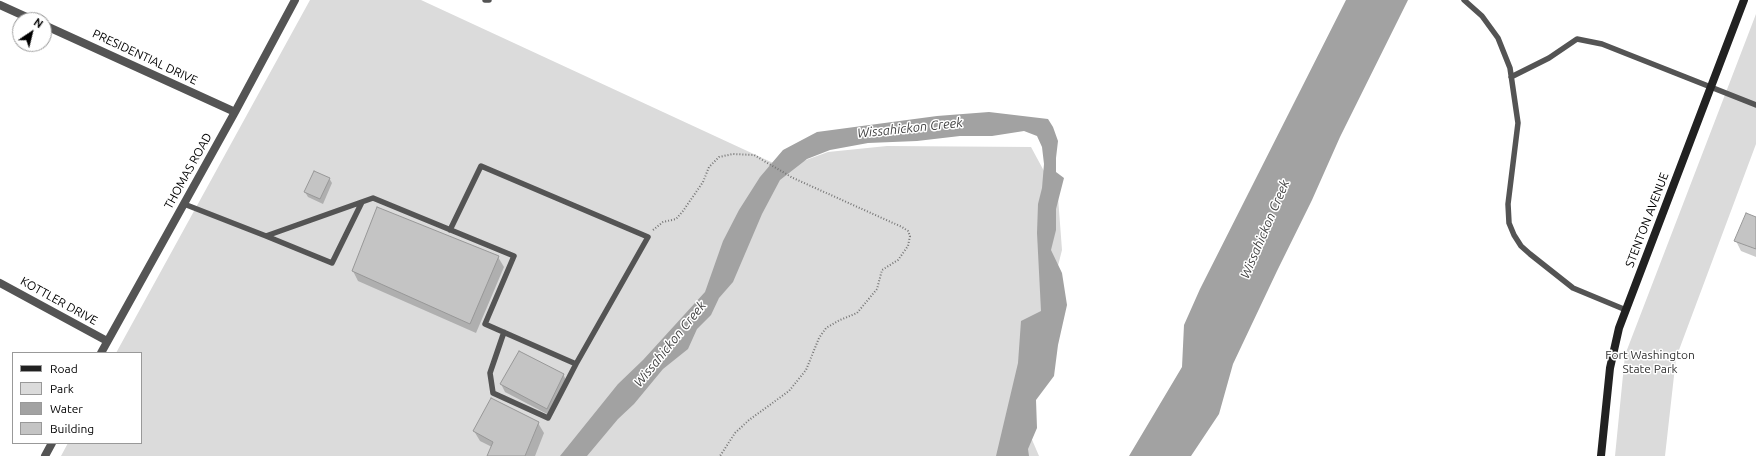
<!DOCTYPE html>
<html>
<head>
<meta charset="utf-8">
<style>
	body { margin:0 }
	#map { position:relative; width:1756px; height:456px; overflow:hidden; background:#fff; font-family:Ubuntu,sans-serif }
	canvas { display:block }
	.legend { position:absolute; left:12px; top:352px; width:130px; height:92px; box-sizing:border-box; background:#fff; border:1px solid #999; margin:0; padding:5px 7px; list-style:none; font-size:12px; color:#000 }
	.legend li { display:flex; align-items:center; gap:8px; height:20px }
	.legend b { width:20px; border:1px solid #999 }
	.north { position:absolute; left:12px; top:12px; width:40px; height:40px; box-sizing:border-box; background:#fff; border:1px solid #999; border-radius:50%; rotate:35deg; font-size:11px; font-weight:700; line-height:16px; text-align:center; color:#000 }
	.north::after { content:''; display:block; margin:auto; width:14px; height:18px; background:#000; clip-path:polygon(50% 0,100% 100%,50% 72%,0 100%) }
</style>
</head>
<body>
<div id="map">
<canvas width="1756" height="456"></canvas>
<ul class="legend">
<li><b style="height:5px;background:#212121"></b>Road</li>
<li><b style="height:11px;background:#dbdbdb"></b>Park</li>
<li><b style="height:11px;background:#a2a2a2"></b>Water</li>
<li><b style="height:11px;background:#c4c4c4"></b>Building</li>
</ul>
<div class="north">N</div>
</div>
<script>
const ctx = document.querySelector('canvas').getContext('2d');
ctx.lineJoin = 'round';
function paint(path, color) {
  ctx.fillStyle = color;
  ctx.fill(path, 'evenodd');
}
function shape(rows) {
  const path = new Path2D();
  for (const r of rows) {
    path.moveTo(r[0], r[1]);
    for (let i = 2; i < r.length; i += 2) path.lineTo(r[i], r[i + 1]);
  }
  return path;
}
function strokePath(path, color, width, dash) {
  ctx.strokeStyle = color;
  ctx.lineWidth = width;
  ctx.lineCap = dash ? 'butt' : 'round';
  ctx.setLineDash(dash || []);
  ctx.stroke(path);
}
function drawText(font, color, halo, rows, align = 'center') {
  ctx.font = font + ' Ubuntu,sans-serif';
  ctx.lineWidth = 3;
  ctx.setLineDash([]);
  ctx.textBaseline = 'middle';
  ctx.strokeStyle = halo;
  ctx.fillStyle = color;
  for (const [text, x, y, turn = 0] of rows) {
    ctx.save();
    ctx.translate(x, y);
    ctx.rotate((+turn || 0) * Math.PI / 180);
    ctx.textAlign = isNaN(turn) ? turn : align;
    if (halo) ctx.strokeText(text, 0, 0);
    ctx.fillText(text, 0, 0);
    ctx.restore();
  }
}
paint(shape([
	[310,0,421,0,784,168,828,152,887,146,1031,147,1058,197,1062,250,1048,305,1027,428,1039,456,61,456,68,443,141,443,141,353,116,353],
	[1756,14,1756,144,1676,358,1665,456,1615,456,1625,355]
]), '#dbdbdb');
paint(shape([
	[1346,0,1408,0,1340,137,1312,200,1277,271,1233,364,1219,414,1191,456,1129,456,1182,367,1184,325,1200,289],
	[989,112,1048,119,1053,127,1058,141,1056,158,1056,172,1064,178,1056,209,1056,230,1051,250,1062,273,1067,305,1058,345,1054,376,1036,400,1037,428,1028,449,1029,456,996,456,1018,363,1021,321,1041,311,1037,233,1038,204,1042,188,1044,164,1042,147,1037,136,1024,131,992,136,960,136,917,141,868,143,830,150,807,159,780,180,762,214,733,282,719,298,711,315,697,329,688,349,663,369,634,404,618,419,587,456,560,456,618,384,643,360,705,292,723,241,739,210,760,177,783,150,817,132,937,116]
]), '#a2a2a2');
paint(shape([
	[329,178,332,183,323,204,308,197,305,192],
	[1756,218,1756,257,1741,251,1736,241],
	[498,257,504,267,476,333,358,281,353,271],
	[563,374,567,382,551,416,505,392,501,384],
	[538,423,544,433,535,456,488,456,492,447,480,441,474,431]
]), '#0003');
const building = shape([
	[314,171,330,178,320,199,304,192,314,171],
	[377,207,499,256,470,324,352,271,377,207],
	[1746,213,1756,217,1756,249,1734,241,1746,213],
	[519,351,564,374,547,409,500,384,519,351],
	[491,398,539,422,525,456,487,456,493,442,473,431,491,398]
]);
paint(building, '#c4c4c4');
strokePath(building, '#989898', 1);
strokePath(shape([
	[653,230,663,222,676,219,683,211,703,182,709,167,719,157,733,154,754,155,793,178,902,227,908,231,910,236,908,246,898,260,882,270,877,289,857,313,840,320,826,328,819,338,806,370,789,391,749,420,735,433,720,456]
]), '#767676', 2, [1, 2]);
strokePath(shape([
	[485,0,489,0],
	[1464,0,1482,16,1498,38,1510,68,1518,123,1508,204,1509,223,1514,235,1521,246,1530,254,1573,288,1626,310],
	[1511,77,1549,58,1577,39,1602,44,1756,105],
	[184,204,266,236,373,198,514,256,485,324,576,364,548,418,493,393,490,373,504,332],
	[450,230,481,166,648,237,576,364],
	[266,236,332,263,362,202]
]), '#545454', 5.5);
strokePath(shape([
	[0,5,33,20],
	[44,25,235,112],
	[0,283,107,341],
	[101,353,235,112,295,0],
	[45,456,52,443]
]), '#545454', 8);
strokePath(shape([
	[1601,456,1610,368,1619,328,1744,0]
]), '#212121', 8);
drawText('12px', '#000', '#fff', [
	["PRESIDENTIAL DRIVE",145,57,25],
	["THOMAS ROAD",188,171,-61],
	["STENTON AVENUE",1647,220,-69],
	["KOTTLER DRIVE",59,301,29]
]);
drawText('12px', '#323232', '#fff', [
	["Fort Washington",1650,355],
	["State Park",1650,369]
]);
drawText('italic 13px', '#434343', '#fff', [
	["Wissahickon Creek",910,128,-6],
	["Wissahickon Creek",1265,229,-67],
	["Wissahickon Creek",670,344,-51]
]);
</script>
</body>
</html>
